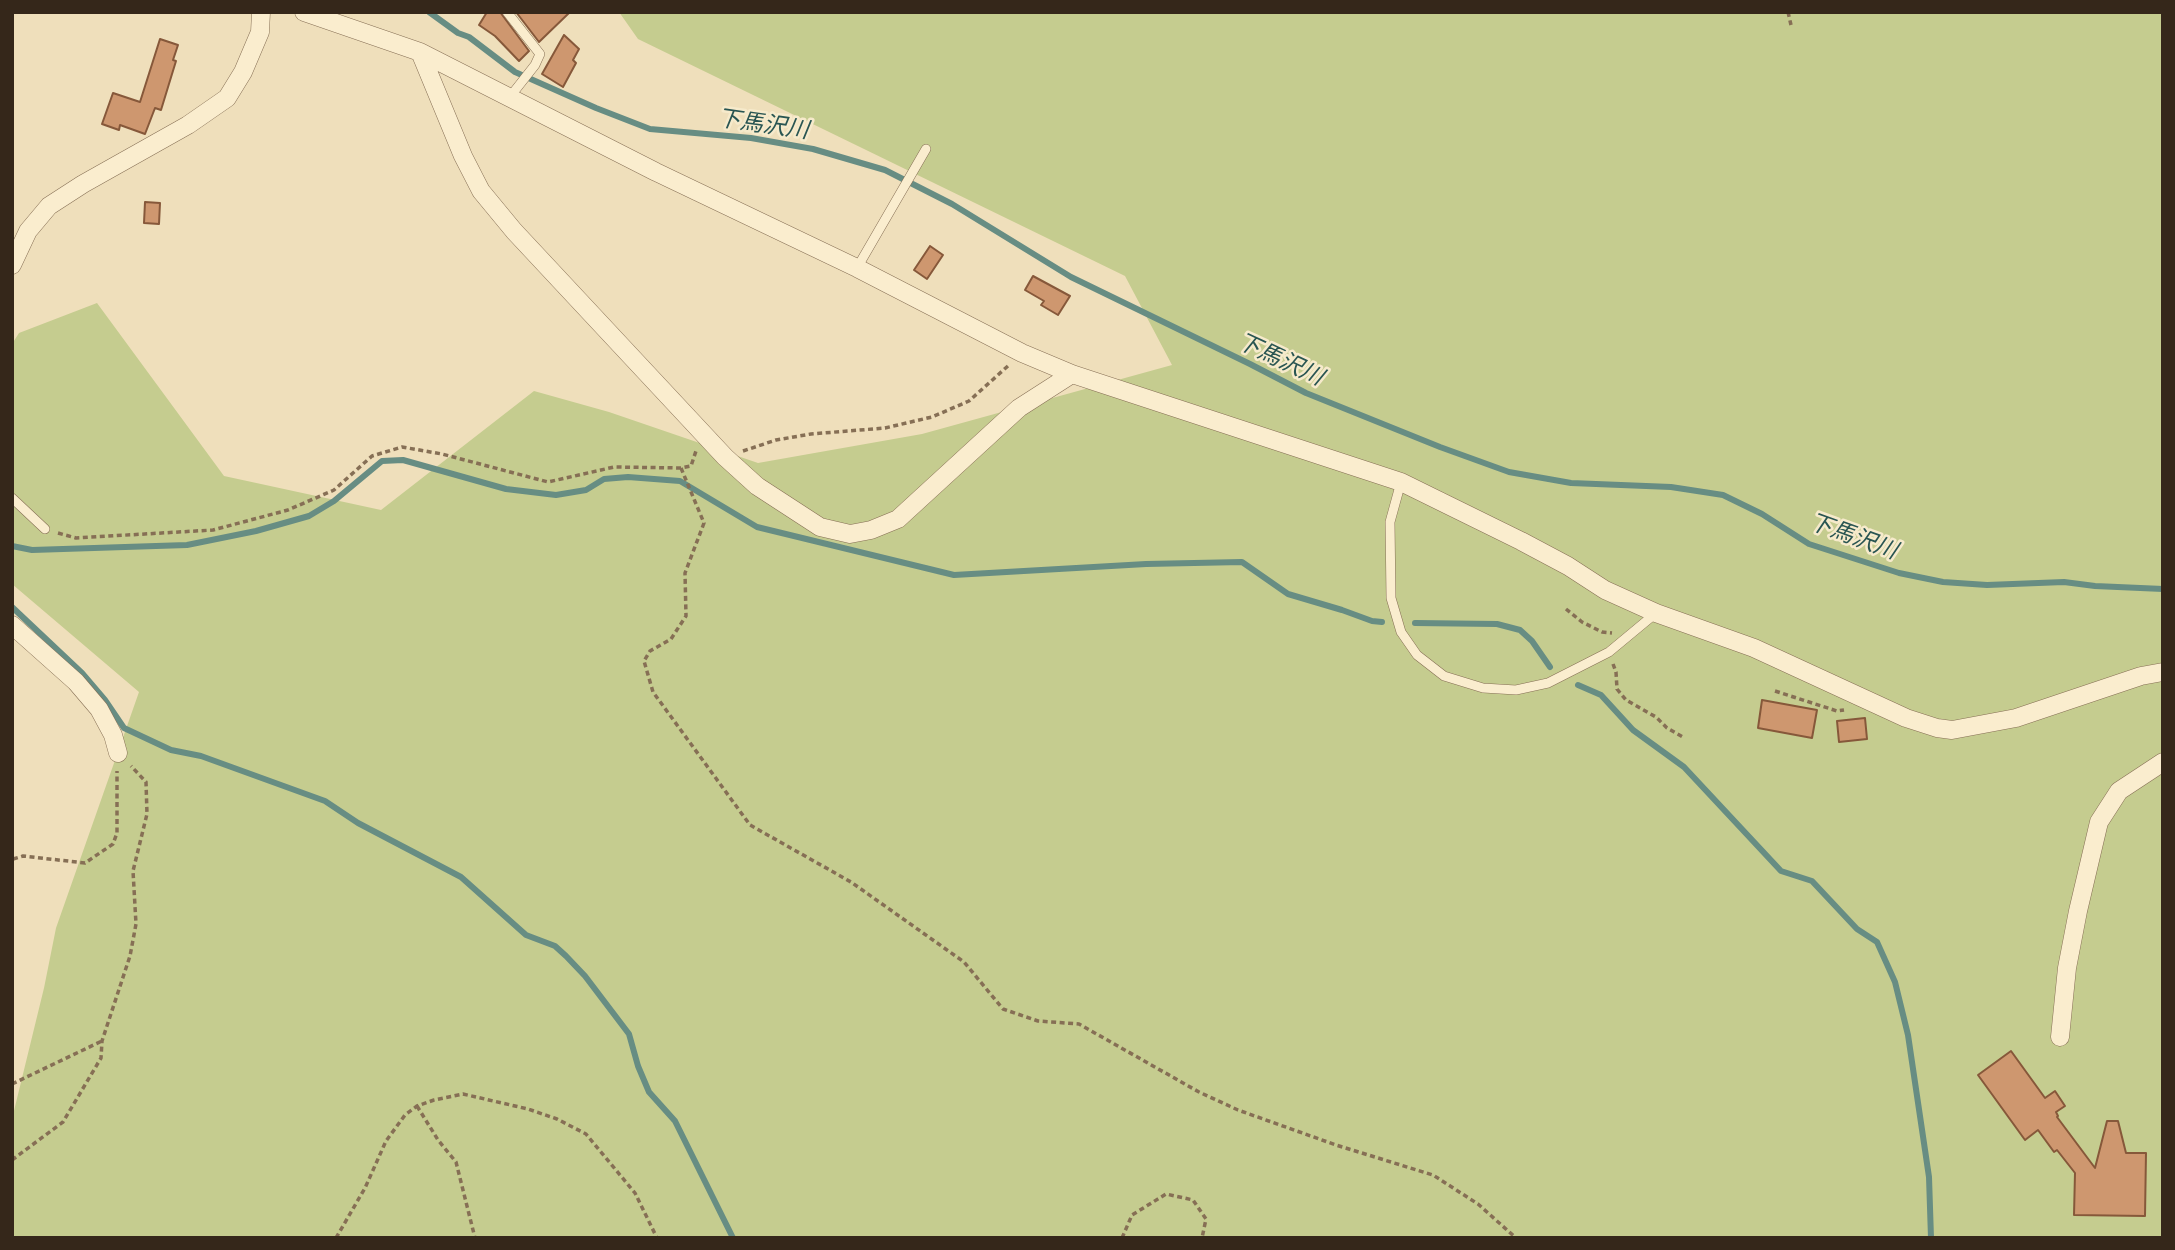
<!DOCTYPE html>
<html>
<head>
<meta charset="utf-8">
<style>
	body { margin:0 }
	#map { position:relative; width:2175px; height:1250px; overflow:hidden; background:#efdfbb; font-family:Lora,serif }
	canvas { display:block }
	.frame { position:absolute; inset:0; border:14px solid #35271a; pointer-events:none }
</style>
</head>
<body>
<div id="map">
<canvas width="2175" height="1250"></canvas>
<div class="frame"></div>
</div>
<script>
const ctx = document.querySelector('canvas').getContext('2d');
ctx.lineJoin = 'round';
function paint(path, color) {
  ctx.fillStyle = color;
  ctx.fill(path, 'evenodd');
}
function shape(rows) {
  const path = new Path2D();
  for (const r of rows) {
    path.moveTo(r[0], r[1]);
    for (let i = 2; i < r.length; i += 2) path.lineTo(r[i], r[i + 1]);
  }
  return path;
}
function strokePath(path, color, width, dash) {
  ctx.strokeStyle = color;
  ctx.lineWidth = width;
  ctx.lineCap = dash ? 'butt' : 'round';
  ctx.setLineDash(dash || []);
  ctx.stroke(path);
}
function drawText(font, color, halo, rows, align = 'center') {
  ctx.font = font + ' Lora,"Noto Sans JP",serif';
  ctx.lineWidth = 5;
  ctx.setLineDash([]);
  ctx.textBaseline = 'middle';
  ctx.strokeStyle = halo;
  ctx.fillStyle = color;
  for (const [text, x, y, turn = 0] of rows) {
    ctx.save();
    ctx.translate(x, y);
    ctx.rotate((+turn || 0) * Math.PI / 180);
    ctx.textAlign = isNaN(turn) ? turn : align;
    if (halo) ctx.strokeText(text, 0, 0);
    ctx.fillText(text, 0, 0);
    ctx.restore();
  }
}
paint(shape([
	[619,12,2163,12,2163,1238,12,1238,12,1119,44,988,56,928,139,692,12,584,12,344,19,333,97,303,224,476,381,510,534,391,609,412,758,463,922,434,1172,365,1125,276,638,39]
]), '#c5cc8f');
strokePath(shape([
	[429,12,458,33,469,37,515,72,596,108,650,129,751,138,813,149,885,170,952,204,1071,277,1250,364,1306,393,1440,447,1509,472,1571,483,1671,487,1723,495,1762,514,1809,544,1899,573,1943,582,1987,585,2064,582,2095,586,2163,589],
	[12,546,32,550,187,545,256,531,309,516,334,501,382,461,403,460,506,489,556,495,586,490,604,479,628,477,680,481,757,527,954,575,1146,564,1242,562,1288,594,1342,610,1372,621,1382,622],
	[12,607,82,673,105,700,124,728,171,750,201,756,325,801,358,823,461,877,526,935,555,946,566,956,585,976,629,1034,638,1066,649,1092,675,1121,733,1238],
	[1415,623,1497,624,1520,630,1532,641,1550,667],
	[1578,685,1601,695,1633,730,1684,767,1781,871,1812,881,1857,929,1877,942,1895,982,1908,1035,1929,1177,1931,1238]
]), '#678d83', 6);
const building = shape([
	[487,12,500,12,529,51,519,61,495,36,479,25,487,12],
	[516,12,570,12,539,42,516,12],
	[564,35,579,49,573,60,576,63,563,87,542,74,564,35],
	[160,39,178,45,173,60,176,61,161,110,155,108,145,134,120,125,119,130,102,124,113,93,140,102,160,39],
	[145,202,160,203,159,224,144,223,145,202],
	[930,246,943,255,927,279,914,270,930,246],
	[1033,276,1070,296,1058,315,1041,305,1044,301,1025,290,1033,276],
	[1762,700,1817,710,1812,738,1758,728,1762,700],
	[1865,718,1867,739,1839,742,1837,721,1865,718],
	[2011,1051,2045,1098,2055,1091,2065,1106,2056,1112,2058,1116,2057,1117,2095,1168,2107,1121,2118,1121,2126,1153,2146,1153,2145,1216,2074,1215,2075,1173,2057,1150,2054,1152,2038,1130,2025,1140,1978,1075,2011,1051]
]);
paint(building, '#ce976f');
strokePath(building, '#86583a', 2);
const service = shape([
	[507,12,540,54,535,65,509,98],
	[857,268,926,149],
	[1401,482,1390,522,1391,598,1401,632,1417,655,1444,676,1483,688,1516,690,1548,683,1609,652,1656,613],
	[12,498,45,529]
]);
const minor = shape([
	[304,12,420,52,656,172,857,268,1022,353,1072,374,1401,482,1521,541,1568,566,1605,590,1656,613,1754,648,1906,718,1937,728,1952,730,2016,718,2141,676,2163,672],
	[420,52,463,156,481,191,514,231,725,457,757,486,820,527,850,534,871,530,898,519,1019,408,1072,374],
	[12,265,28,231,49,206,83,184,188,125,227,98,243,72,260,32,261,12],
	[12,625,76,682,99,709,113,735,118,753],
	[2060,1037,2067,968,2078,911,2099,822,2119,791,2163,762]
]);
strokePath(service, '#866f55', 10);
strokePath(minor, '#866f55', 19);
strokePath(shape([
	[1788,12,1791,25],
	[743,451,776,440,811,434,885,428,932,417,969,401,1009,365],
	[681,468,704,523,685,573,686,616,671,639,650,651,644,661,653,692,750,825,851,882,964,962,1003,1009,1038,1021,1079,1024,1199,1092,1238,1110,1336,1145,1433,1175,1478,1204,1516,1238],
	[58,533,76,538,213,530,288,510,334,490,372,456,402,447,442,454,548,482,614,467,681,468,691,466,696,451],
	[1566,609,1582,622,1602,632,1612,633],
	[1613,664,1616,672,1617,689,1626,700,1656,717,1667,728,1683,737],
	[1775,691,1837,711,1844,710],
	[13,859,23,856,85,863,113,844,117,833,117,771],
	[12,1084,102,1041],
	[417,1106,438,1140,456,1162,475,1238],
	[12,1160,63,1122,101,1058,102,1041,130,956,136,924,133,871,147,814,146,782,131,766],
	[336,1238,365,1188,386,1141,405,1115,417,1106,434,1100,463,1094,528,1109,557,1119,586,1134,635,1193,657,1238],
	[1122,1238,1132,1215,1166,1194,1193,1200,1206,1219,1202,1238]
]), '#866f55', 3.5, [5, 3.5]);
strokePath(service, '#faedce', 9);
strokePath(minor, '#faedce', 18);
drawText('italic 23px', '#295552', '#f6eacb', [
	["下馬沢川",763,125,8],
	["下馬沢川",1280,360,25],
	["下馬沢川",1853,537,20]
]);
</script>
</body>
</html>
